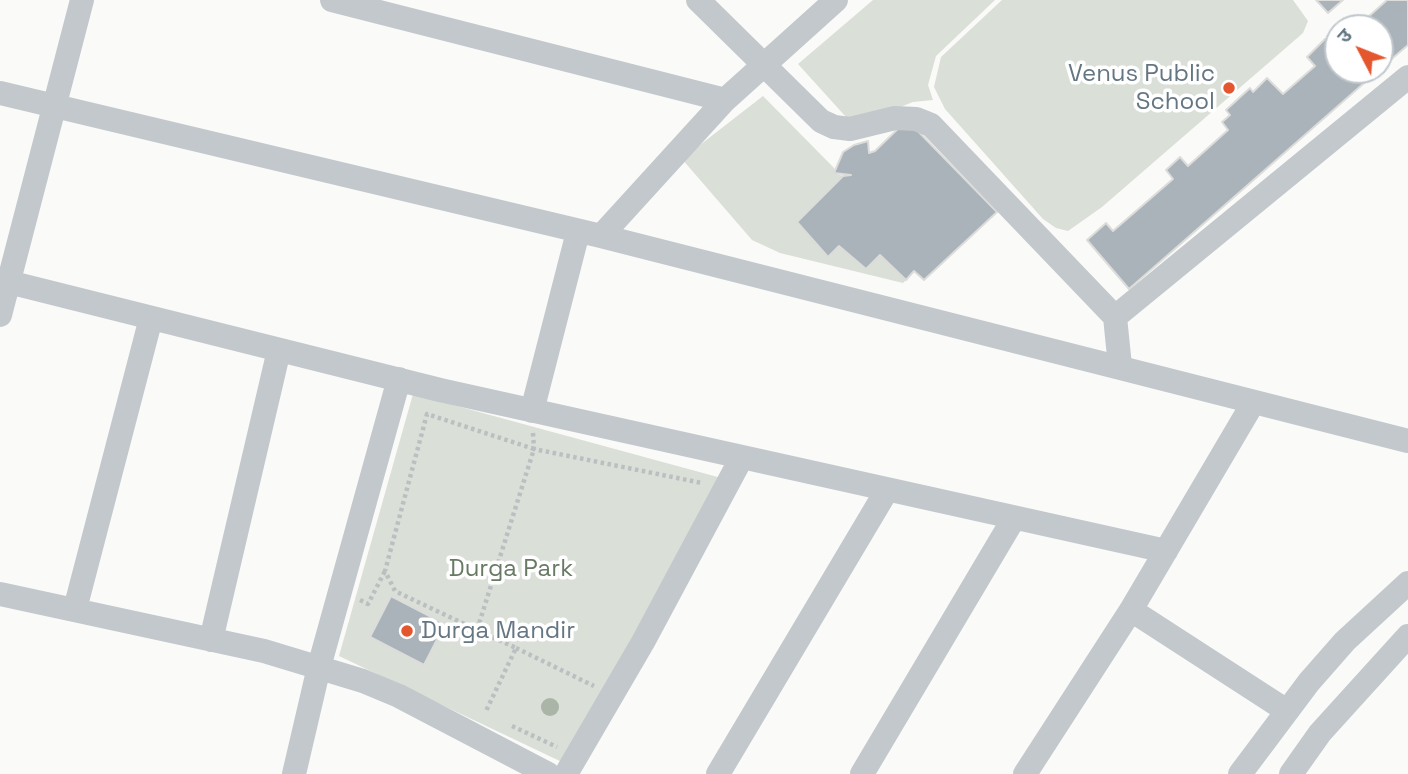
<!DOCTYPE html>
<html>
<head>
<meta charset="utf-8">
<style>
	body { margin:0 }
	#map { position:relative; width:1408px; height:774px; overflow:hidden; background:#fafaf8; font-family:"Space Grotesk","Noto Sans Devanagari",sans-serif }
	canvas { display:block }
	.north { position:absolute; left:1324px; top:14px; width:70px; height:70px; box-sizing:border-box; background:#fff; border:2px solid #c1c8cd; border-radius:50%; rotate:312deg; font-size:19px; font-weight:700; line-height:28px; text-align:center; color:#657683 }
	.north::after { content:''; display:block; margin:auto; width:24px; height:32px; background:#e4572e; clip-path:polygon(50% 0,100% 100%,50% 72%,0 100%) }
</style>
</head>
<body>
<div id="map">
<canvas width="1408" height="774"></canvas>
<div class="north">उ</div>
</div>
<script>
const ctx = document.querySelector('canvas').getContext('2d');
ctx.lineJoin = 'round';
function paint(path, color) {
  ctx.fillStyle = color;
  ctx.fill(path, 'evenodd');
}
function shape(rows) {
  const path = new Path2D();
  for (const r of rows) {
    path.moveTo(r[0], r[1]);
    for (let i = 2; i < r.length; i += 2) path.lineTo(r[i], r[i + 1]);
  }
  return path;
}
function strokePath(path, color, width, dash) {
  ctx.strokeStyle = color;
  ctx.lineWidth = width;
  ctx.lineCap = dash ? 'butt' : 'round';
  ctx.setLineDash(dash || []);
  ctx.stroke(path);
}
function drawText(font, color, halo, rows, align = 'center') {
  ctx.font = font + ' "Space Grotesk",sans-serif';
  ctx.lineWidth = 7;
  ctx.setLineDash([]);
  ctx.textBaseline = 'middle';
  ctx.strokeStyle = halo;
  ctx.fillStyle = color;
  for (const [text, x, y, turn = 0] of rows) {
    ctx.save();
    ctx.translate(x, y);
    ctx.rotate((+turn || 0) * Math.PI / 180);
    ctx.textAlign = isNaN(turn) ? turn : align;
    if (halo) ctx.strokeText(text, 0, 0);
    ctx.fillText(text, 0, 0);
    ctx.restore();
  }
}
paint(shape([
	[873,0,995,0,936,56,928,85,933,100,913,102,870,119,846,117,798,64],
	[1002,0,1293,0,1308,21,1303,33,1102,207,1068,231,1056,228,1043,219,945,109,934,87,941,57],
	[763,96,835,169,834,173,843,176,797,222,828,256,839,246,866,268,880,255,906,280,903,283,780,253,752,240,682,159],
	[413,394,725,479,564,763,339,656]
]), '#dadfd7');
const building = shape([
	[1316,0,1343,0,1328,13,1316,0],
	[1387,0,1408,0,1408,45,1380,69,1380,28,1356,28,1387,0],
	[1325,39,1334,48,1338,44,1338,70,1379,70,1129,289,1087,240,1106,223,1113,231,1173,179,1166,170,1180,157,1188,166,1228,130,1222,122,1230,115,1226,110,1250,88,1253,92,1267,78,1283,94,1315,66,1307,57,1325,39],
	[907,120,997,212,924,280,914,271,906,280,880,255,866,269,839,246,828,257,797,222,843,176,851,175,834,173,843,152,854,145,868,141,869,153,875,151,907,120],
	[391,596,445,624,424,665,370,637,391,596]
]);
paint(building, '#aab3b9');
strokePath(building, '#dcdcda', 2);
strokePath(shape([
	[533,433,534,449,702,483],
	[360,600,368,604,385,571],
	[477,630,395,591,385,571,427,414,534,449,477,630,516,648,485,713],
	[516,648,594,686],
	[512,726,557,747]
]), '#bbbfc2', 4.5, [3.5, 3.5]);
strokePath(shape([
	[332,0,725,100,601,236],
	[698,0,821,121,834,127,850,129,895,118,916,119,931,125,1115,317,1120,366],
	[0,93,601,236,1408,441],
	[725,100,836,0],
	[0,280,440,390,1166,551],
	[0,315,82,0],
	[1115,317,1408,77],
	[1253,403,1131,610,1287,711],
	[532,411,578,232],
	[0,594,264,651,363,681,399,696,548,774],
	[75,609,151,318],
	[211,640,279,350],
	[294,774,319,667,399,379],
	[566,774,643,642,742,457],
	[718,774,887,490],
	[862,774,1014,518],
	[1025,774,1131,610],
	[1240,774,1309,682,1345,641,1408,583],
	[1291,774,1320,733,1408,636]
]), '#c3c8cc', 24);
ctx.fillStyle = '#aab4a7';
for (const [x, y] of [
	[550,707]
]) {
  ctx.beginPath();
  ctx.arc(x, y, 9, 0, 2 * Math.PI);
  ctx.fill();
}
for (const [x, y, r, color] of [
	[1229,88,7,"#e4572e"],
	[407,631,7,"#e4572e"]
]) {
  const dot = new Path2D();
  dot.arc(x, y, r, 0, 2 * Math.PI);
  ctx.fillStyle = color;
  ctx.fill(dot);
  strokePath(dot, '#fff', 2.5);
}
drawText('24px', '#657683', '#fff', [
	["Venus Public",1215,74],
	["School",1215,102],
	["Durga Mandir",421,631,"left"]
], 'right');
drawText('24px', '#687a64', '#fff', [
	["Durga Park",511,569]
]);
</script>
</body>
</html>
